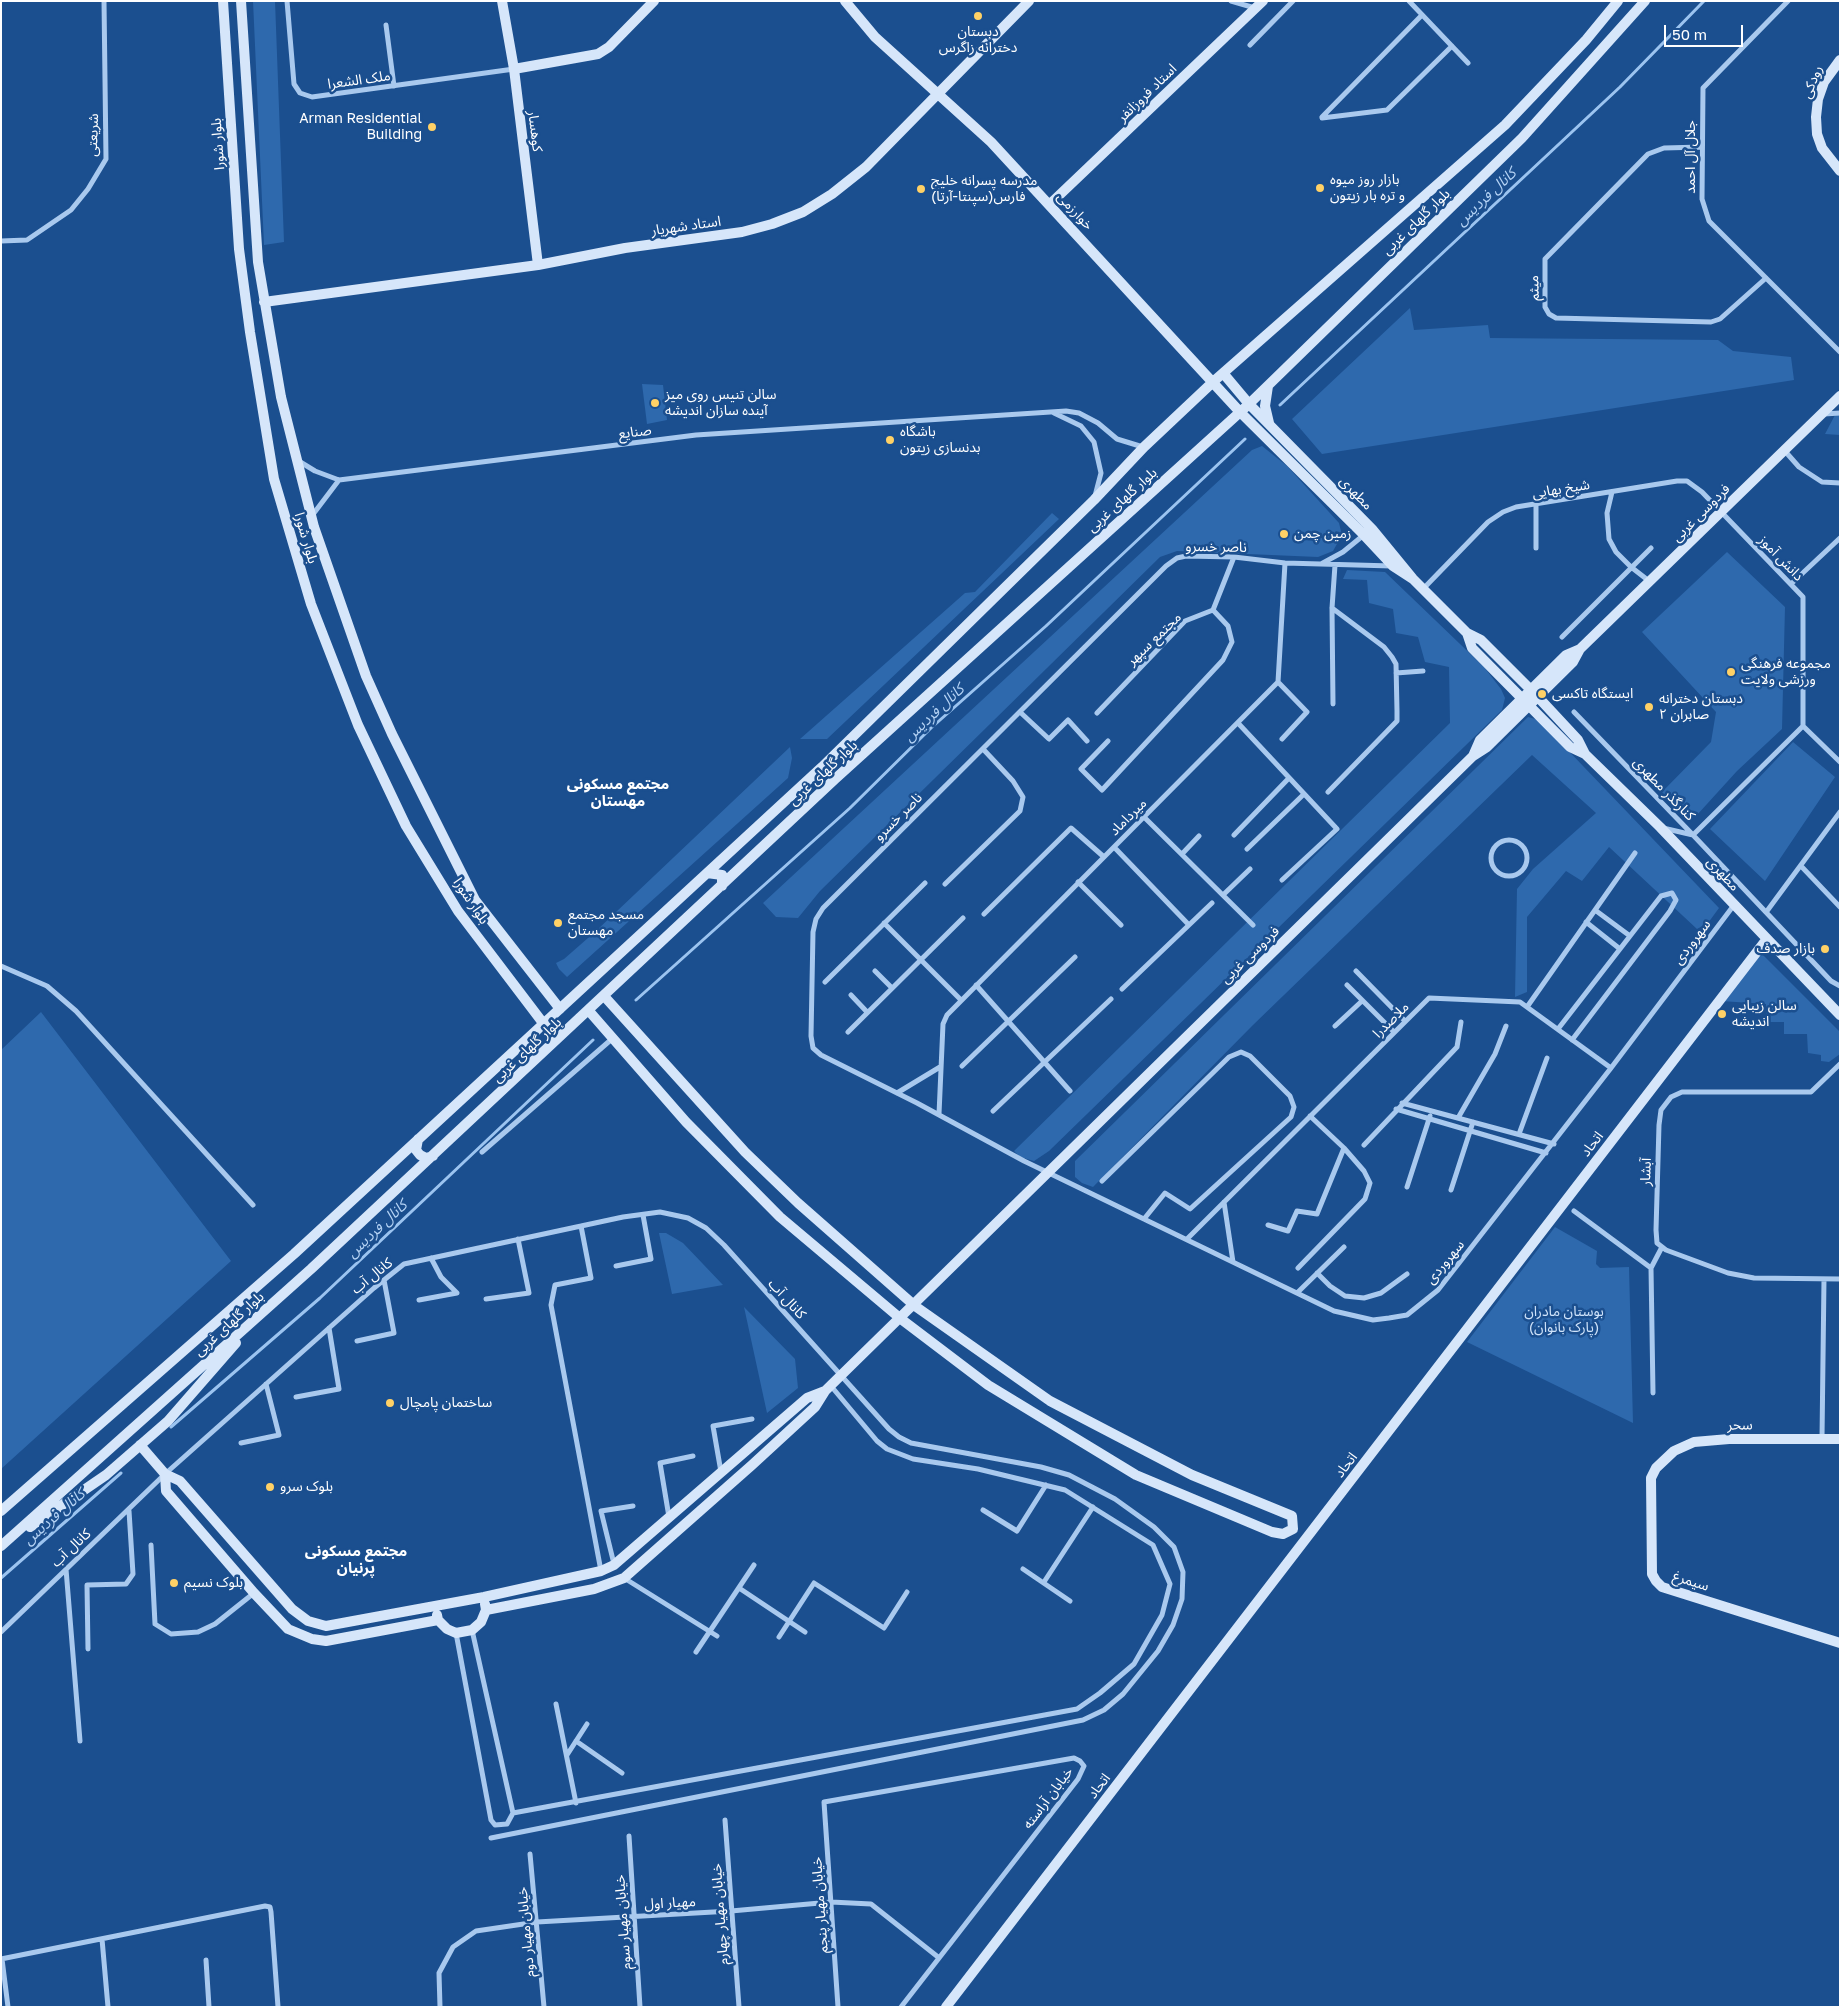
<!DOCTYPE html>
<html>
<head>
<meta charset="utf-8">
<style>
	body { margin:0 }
	#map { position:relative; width:1841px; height:2008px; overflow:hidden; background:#1b4f8f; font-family:"Golos Text",sans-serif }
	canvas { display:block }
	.frame { position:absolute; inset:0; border:2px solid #fff; pointer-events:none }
	.scale { position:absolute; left:1664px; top:25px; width:79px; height:22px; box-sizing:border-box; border:2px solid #fff; border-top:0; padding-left:6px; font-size:15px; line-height:18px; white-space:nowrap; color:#fff; -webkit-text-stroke:4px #1b4f8f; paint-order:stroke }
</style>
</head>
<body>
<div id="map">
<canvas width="1841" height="2008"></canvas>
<div class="frame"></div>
<div class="scale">50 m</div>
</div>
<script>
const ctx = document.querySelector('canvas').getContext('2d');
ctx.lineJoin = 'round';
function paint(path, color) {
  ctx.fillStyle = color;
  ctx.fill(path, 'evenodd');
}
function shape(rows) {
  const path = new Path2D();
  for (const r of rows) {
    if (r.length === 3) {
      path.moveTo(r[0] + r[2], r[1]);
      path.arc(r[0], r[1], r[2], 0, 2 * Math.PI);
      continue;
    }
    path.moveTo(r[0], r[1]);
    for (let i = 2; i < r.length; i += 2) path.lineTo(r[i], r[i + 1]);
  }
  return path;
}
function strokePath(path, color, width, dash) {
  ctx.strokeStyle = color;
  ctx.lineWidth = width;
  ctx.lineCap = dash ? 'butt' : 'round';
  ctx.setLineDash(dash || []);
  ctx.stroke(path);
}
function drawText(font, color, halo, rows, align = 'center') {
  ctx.font = font + ' "Golos Text","Noto Sans Arabic",sans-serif';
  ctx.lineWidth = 5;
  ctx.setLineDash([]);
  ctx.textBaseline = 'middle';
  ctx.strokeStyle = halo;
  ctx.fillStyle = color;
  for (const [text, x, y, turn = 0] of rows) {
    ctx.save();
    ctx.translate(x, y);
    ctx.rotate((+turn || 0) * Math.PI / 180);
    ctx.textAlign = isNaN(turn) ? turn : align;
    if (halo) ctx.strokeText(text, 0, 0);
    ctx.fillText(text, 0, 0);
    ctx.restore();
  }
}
paint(shape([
	[253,1,275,1,284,242,264,245],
	[1410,308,1414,330,1488,325,1490,338,1718,340,1733,351,1791,357,1794,380,1322,454,1292,419],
	[642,384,663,385,667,420,647,424],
	[1835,415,1840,415,1840,435,1825,434],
	[1262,446,1287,466,1339,523,1342,535,1333,551,1318,557,1177,551,1160,557,820,891,798,918,776,917,763,903,1252,450],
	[1052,513,1059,519,827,739,800,739,965,593,975,592],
	[1727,552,1785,607,1782,729,1737,771,1697,815,1686,817,1662,792,1711,742,1716,712,1642,632],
	[1347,570,1385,572,1484,667,1501,689,1505,698,1502,710,1049,1151,1034,1161,1020,1157,1014,1151,1450,723,1449,667,1425,662,1418,637,1396,633,1393,609,1369,603,1367,580,1343,579],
	[1528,717,1539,720,1719,908,1708,923,1697,929,1609,847,1582,881,1566,871,1527,917,1527,992,1515,997,1517,889,1533,869,1596,813,1532,755,1253,1025,1093,1187,1082,1183,1075,1177,1075,1161],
	[1793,742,1835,777,1765,881,1710,829],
	[790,747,792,758,788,778,567,977,559,969,556,963,564,959,596,931],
	[1759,954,1762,954,1840,1032,1840,1054,1829,1062,1821,1061,1821,1055,1808,1053,1807,1034,1784,1034,1784,1022,1767,1022,1766,1004,1721,1001],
	[41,1012,231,1261,1,1469,1,1050],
	[1555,1227,1597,1251,1596,1264,1600,1268,1629,1267,1633,1423,1467,1342],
	[659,1233,666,1233,683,1243,723,1285,672,1294],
	[744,1307,795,1359,798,1388,767,1413]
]), '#2e69ad');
strokePath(shape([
	[1280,405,1620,87,1704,1],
	[636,1000,850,808,931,728,1046,626,1245,439],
	[171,1427,320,1298,593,1040],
	[1,1578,121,1473]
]), '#9cc4f0', 3);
strokePath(shape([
	[287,1,294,84,300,93,312,97,514,69],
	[1231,1,1255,8],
	[1409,1,1468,63],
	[1788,1,1703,88,1702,199,1709,221,1840,352],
	[386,25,394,86],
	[1250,45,1293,1],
	[1322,117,1422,15],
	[1322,118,1387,110,1452,46],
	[1702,147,1664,148,1648,154,1545,259,1545,307,1549,314,1556,318,1711,322,1720,319,1766,278],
	[1,241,27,240,71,210,88,189,106,159,104,1],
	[1054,413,1081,426,1094,442,1101,473,1095,496],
	[1824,414,1840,413],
	[1784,450,1799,467,1822,482,1840,483],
	[297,460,315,471,339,480,696,435,1066,411,1079,413,1098,423,1117,439,1143,447],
	[1612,492,1607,513,1609,539,1616,552,1631,567,1649,581],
	[1536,504,1536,548],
	[311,517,339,480],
	[1321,564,1343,552,1365,534],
	[1392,566,1285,563,1234,557,1186,556,1177,558,1166,566,823,908,816,919,813,932,811,1036,813,1048,821,1055,917,1103,1024,1161,1334,1311,1373,1320,1389,1318,1407,1315,1438,1290,1611,1068,1734,905],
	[1791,584,1840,538],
	[1423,589,1488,522,1503,512,1516,507,1677,481,1687,481,1702,492,1803,597,1803,726,1840,762],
	[1562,637,1651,548],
	[1396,673,1423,671],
	[1278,682,1307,712,1282,739],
	[1333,704,1332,608,1335,565],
	[1020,712,1049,739,1068,720,1087,741],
	[1574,712,1693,835,1803,726],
	[1097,713,1185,621,1213,610,1234,557],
	[1238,723,1337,829,1282,880],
	[1108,741,1081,769,1102,790,1223,660,1232,642,1228,626,1213,610],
	[1328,792,1397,721,1397,711,1396,664,1392,657,1384,647,1332,608],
	[1144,817,1253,925],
	[1663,828,1693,835,1831,981,1840,986],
	[1234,835,1289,778],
	[1509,858,18],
	[1114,847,1189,925],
	[1247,849,1304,794],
	[1182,854,1199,836],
	[1801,866,1840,907],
	[1078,882,1121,925],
	[945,884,1020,811,1023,797,1013,781,983,749],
	[1223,895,1250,869],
	[1595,910,1630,936],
	[1767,911,1840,812],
	[984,914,1071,828,1104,857],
	[1586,922,1620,949],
	[884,923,961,1000],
	[1,966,47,986,76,1011,253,1205],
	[875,971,892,988],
	[1356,971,1405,1021],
	[825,982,925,883],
	[976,985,1070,1091],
	[1347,985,1394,1032],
	[1122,989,1212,903],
	[851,995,867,1012],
	[1527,1007,1635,853],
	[1335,1026,1362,1001],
	[1558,1029,1661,896,1672,893,1676,900,1670,911,1572,1040],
	[848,1032,963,918],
	[1840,1064,1811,1092,1682,1092,1671,1097,1661,1110,1659,1125,1656,1230,1657,1243,1666,1250,1728,1273,1754,1278,1840,1279],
	[962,1066,1075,957],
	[897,1093,940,1067],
	[1402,1103,1554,1144],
	[1396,1109,1546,1153],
	[993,1111,1111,999],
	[939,1114,943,1024,947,1015,1278,682,1285,563],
	[1458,1118,1495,1054,1506,1026],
	[1519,1134,1547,1058],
	[1364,1145,1457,1047,1461,1022],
	[482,1152,613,1038],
	[1102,1181,1229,1057,1241,1052,1250,1056,1290,1096,1294,1107,1291,1117,1190,1209,1165,1193,1144,1219],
	[1407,1187,1430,1116],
	[1451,1190,1473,1122],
	[1224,1202,1233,1262],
	[1574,1211,1651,1268,1653,1393],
	[1268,1225,1288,1231,1297,1211,1317,1214,1344,1148],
	[581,1226,591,1278,555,1285,551,1305,601,1571],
	[1187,1239,1429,998,1520,1002,1611,1068],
	[616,1266,651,1259,643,1215],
	[1298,1268,1365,1199,1370,1183,1364,1171,1344,1148,1310,1116],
	[1651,1268,1662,1247],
	[1317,1273,1330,1286,1345,1296,1364,1298,1381,1293,1407,1274],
	[1297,1293,1344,1247],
	[486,1299,529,1293,518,1239],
	[419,1300,457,1293,441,1277,431,1258],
	[357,1341,394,1333,384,1280],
	[296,1397,339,1389,329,1328],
	[1822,1438,1824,1279],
	[241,1443,279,1435,266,1384],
	[721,1472,713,1426,752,1419],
	[983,1510,1017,1531,1046,1485],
	[669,1517,660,1463,693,1456],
	[151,1545,155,1624,171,1634,198,1632,215,1624,254,1593],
	[614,1564,601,1511,633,1506],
	[66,1569,80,1741],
	[1023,1569,1070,1601],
	[624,1578,717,1636],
	[1044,1582,1093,1507],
	[739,1588,805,1632],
	[472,1630,513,1813,1077,1709,1100,1693,1134,1664,1162,1615,1170,1584,1153,1545,1065,1490,978,1469,913,1459,887,1449,877,1441,831,1386],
	[1,1632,165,1474,374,1288,404,1264,623,1217,660,1212,688,1218,706,1228,724,1245,889,1429,899,1437,911,1443,1041,1467,1069,1475,1115,1499,1154,1527,1174,1547,1183,1572,1182,1599,1173,1625,1158,1651,1123,1694,1104,1710,1083,1720,491,1838],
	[456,1633,491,1820,495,1825,507,1824,513,1813],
	[779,1637,814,1583,884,1628,907,1592],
	[88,1649,87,1585,126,1584,133,1574,129,1511],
	[696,1652,754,1565],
	[556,1704,576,1803],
	[576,1741,622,1773],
	[567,1755,587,1724],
	[725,1820,739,2007],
	[629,1836,640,2007],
	[530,1854,544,2007],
	[102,1939,108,2007],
	[1,1959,265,1906,270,1907,271,1912,278,2007],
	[2,1959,8,2007],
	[206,1960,209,2007],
	[440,2007,439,1973,453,1947,476,1931,537,1922,731,1911,831,1902,871,1904,938,1957],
	[838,2007,824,1802,1074,1758,1080,1761,1084,1766,1078,1779,901,2007]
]), '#a9c9ee', 5);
strokePath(shape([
	[223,1,239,249,250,332,274,479,311,604,358,725,406,826,458,911,543,1023],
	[241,1,258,262,281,397,314,527,366,676,392,734,475,900,560,1009],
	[502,1,514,69,538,265],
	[845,1,875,37,991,142,1240,412,1364,535,1393,566,1413,579],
	[1840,60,1824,82,1818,99,1816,117,1817,134,1822,148,1840,171],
	[514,69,598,54,609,47,654,1],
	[1050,204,1263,1],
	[264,302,538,265,625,248,742,232,772,224,803,212,832,194,866,167,1029,1],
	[1223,373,1249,404,1372,529,1413,579,1467,633,1481,640,1538,697,1578,740,1585,754],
	[1268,386,1265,406,1269,423],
	[1467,633,1472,648,1570,747,1585,754,1660,827,1840,1015],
	[1473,756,1480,740,1566,655,1580,649],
	[707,873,722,875,722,886],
	[589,1011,686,1122,780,1217,901,1319,988,1385,1136,1475,1272,1532,1283,1534,1293,1529,1292,1516,1192,1475,1050,1401,915,1306,798,1203,745,1152,604,996],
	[418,1139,416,1150,420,1155,426,1158,433,1156],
	[1840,1439,1729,1439,1694,1442,1674,1451,1656,1468,1651,1478,1652,1574,1656,1581,1662,1587,1840,1643],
	[140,1445,165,1474,180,1481,292,1609,308,1621,326,1626,484,1597,601,1571,614,1565,807,1398,825,1391],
	[165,1474,166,1491,254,1593,288,1629,312,1639,326,1641,438,1620],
	[1,1511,294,1254,822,767,1094,500,1144,447,1214,381,1505,125,1586,40,1618,1],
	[30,1527,106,1475,168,1421,236,1343],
	[1,1546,311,1269,835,779,1249,404,1522,138,1645,1],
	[486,1610,594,1589,624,1578,752,1465,815,1407,825,1391,1473,756,1487,747,1573,662,1580,649,1840,396],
	[437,1615,438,1620,447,1629,456,1633,472,1630,481,1622,486,1610,485,1604],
	[946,2007,1766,940]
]), '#d6e6fa', 10);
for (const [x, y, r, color] of [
	[978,16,5,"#ffd166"],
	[432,127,5,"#ffd166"],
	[1320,188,5,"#ffd166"],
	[921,189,5,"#ffd166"],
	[655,403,5,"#ffd166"],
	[890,440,5,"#ffd166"],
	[1284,534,5,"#ffd166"],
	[1731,672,5,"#ffd166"],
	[1542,694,5,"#ffd166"],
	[1649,707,5,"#ffd166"],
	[558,923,5,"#ffd166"],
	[1825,949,5,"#ffd166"],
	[1722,1014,5,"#ffd166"],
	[390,1403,5,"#ffd166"],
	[270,1487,5,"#ffd166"],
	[174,1583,5,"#ffd166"]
]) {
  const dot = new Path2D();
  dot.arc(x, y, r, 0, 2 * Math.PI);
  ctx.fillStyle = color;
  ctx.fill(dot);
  strokePath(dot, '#1b4f8f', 2);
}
drawText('14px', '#fff', '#1b4f8f', [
	["دبستان",978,32,"center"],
	["دخترانه زاگرس",978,48,"center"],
	["Arman Residential",422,119,"right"],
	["Building",422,135,"right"],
	["بازار روز میوه",1330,180],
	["و تره بار زیتون",1330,196],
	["مدرسه پسرانه خلیج",931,181],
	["فارس(سپنتا-آرتا)",931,197],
	["سالن تنیس روی میز",665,395],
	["آینده سازان اندیشه",665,411],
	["باشگاه",900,432],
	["بدنسازی زیتون",900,448],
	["زمین چمن",1294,534],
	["مجموعه فرهنگی",1741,664],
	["ورزشی ولایت",1741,680],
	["ایستگاه تاکسی",1552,694],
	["دبستان دخترانه",1659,699],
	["صابران ۲",1659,715],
	["مسجد مجتمع",568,915],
	["مهستان",568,931],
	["بازار صدف",1815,949,"right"],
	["سالن زیبایی",1732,1006],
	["اندیشه",1732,1022],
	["ساختمان پامچال",400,1403],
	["بلوک سرو",280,1487],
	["بلوک نسیم",184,1583]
], 'left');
drawText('14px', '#fff', '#1b4f8f', [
	["ملک الشعرا",359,80,-8],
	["رودکی",1812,82,-68],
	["استاد فروزانفر",1147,93,-44],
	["کوهسار",535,131,83],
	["شریعتی",93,135,-88],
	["بلوار شورا",218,144,-94],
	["جلال آل احمد",1691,157,-90],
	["خوارزمی",1075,211,47],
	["بلوار گلهای غربی",1416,222,-44],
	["استاد شهریار",686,226,-8],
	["میثم",1534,288,-91],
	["صنایع",635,432,-7],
	["شیخ بهایی",1561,489,-9],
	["مطهری",1356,493,46],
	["بلوار گلهای غربی",1122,500,-42],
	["فردوسی غربی",1701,513,-45],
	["بلوار شورا",306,538,74],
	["ناصر خسرو",1216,547,1],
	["دانش آموز",1781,558,46],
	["مجتمع سپهر",1154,639,-44],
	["بلوار گلهای غربی",823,773,-43],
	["کنارگذر مطهری",1664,789,46],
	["ناصر خسرو",898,817,-45],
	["میرداماد",1128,817,-45],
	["مطهری",1723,874,47],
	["بلوار شورا",471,901,56],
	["سهروردی",1692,942,-53],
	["فردوسی غربی",1250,955,-44],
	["ملاصدرا",1391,1020,-45],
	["بلوار گلهای غربی",527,1050,-43],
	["اتحاد",1592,1144,-52],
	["آبشار",1646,1172,-88],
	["سهروردی",1445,1262,-51],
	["کانال آب",372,1276,-39],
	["کانال آب",787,1299,48],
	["بلوار گلهای غربی",229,1324,-42],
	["سحر",1740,1425,-1],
	["اتحاد",1346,1465,-52],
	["کانال آب",71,1548,-43],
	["سیمرغ",1691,1581,18],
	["اتحاد",1099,1786,-52],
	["خیابان آراسته",1048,1798,-53],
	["مهیار اول",670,1903,-3],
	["خیابان مهیار پنجم",820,1905,-94],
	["خیابان مهیار چهارم",720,1914,-94],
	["خیابان مهیار سوم",623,1922,-94],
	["خیابان مهیار دوم",526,1932,-95]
]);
drawText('14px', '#cfe3fa', '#1b4f8f', [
	["بوستان مادران",1564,1312],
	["(پارک بانوان)",1564,1328]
]);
drawText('italic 15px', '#b5d3f5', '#1b4f8f', [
	["کانال فردیس",1486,197,-43],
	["کانال فردیس",934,713,-43],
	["کانال فردیس",377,1229,-43],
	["کانال فردیس",54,1517,-41]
]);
drawText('bold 15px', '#fff', '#1b4f8f', [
	["مجتمع مسکونی",618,784],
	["مهستان",618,801],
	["مجتمع مسکونی",356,1551],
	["پرنیان",356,1568]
]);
</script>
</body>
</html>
